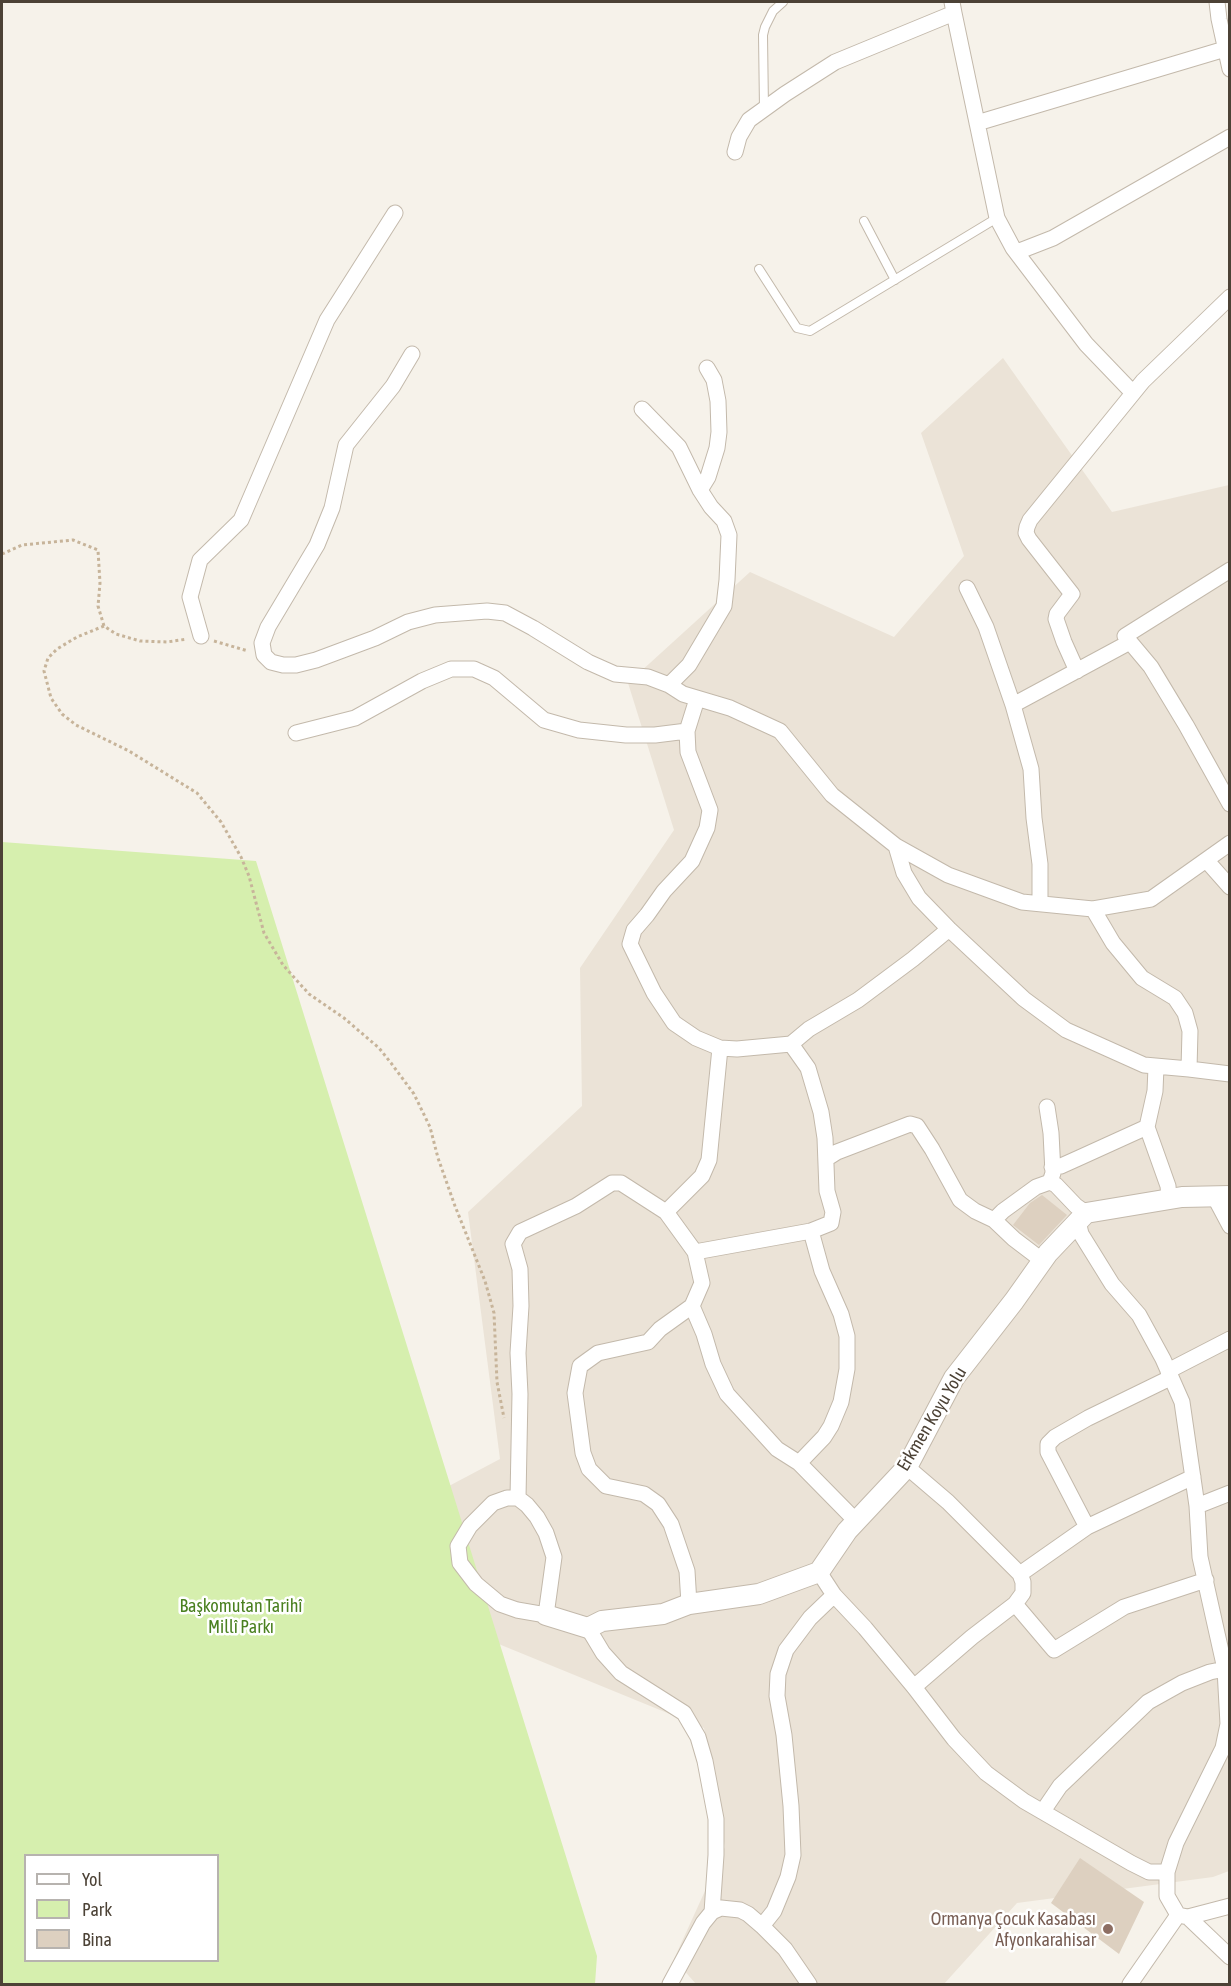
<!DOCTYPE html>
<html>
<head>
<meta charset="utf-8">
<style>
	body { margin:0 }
	#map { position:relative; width:1231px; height:1986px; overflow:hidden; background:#f6f2ea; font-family:"Asap Condensed",sans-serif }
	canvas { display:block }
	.frame { position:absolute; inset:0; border:3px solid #4c4236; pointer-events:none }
	.legend { position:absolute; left:24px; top:1854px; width:195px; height:108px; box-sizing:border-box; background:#fff; border:2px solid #b7b3af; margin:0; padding:8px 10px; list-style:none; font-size:18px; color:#4c4236 }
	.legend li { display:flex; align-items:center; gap:12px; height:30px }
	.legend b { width:30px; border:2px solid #b7b3af }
</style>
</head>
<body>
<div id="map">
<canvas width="1231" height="1986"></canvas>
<div class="frame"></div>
<ul class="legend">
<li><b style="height:8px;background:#fff"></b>Yol</li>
<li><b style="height:16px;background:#d6efae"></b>Park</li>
<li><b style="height:16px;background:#ddd0c0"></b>Bina</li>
</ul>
</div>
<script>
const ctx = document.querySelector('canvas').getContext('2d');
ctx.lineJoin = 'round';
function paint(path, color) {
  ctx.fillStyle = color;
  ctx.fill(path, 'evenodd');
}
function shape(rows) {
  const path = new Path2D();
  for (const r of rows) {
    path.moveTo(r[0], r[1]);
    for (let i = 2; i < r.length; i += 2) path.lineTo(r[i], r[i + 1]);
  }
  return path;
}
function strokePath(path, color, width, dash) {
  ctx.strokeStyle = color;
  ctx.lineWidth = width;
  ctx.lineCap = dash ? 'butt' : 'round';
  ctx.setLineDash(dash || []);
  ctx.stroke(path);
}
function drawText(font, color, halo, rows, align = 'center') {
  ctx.font = font + ' "Asap Condensed",sans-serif';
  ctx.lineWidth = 5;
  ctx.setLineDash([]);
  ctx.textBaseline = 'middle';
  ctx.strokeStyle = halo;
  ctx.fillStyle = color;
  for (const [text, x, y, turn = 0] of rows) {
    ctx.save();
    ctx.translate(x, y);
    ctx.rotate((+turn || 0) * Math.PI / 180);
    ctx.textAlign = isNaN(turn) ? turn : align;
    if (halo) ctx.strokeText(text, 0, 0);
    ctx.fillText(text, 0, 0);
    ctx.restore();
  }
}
paint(shape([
	[1003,358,1112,512,1229,485,1229,1871,1213,1877,1017,1903,944,1984,696,1984,674,1959,725,1847,704,1728,440,1620,398,1513,500,1459,468,1212,582,1106,580,968,674,830,628,683,750,572,894,637,964,556,921,433]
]), '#ebe3d7');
paint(shape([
	[2,842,256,861,597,1956,595,1984,2,1984],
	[26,1856,218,1856,218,1960,26,1960]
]), '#d6efae');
paint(shape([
	[1042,1195,1067,1215,1039,1245,1013,1225,1030,1203],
	[1080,1858,1144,1902,1119,1954,1051,1903]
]), '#ddd0c0');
const service = shape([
	[764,109,763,35,765,27,773,11,783,2],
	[864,221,895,280],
	[759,269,797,328,810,331,997,218]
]);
const minor = shape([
	[1217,2,1219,19,1230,69],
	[954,13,997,218,1013,248,1086,344,1133,393],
	[977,123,1225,49],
	[735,152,739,137,749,120,785,94,835,62,954,13,952,2],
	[1017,252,1053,238,1230,137],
	[412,354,393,386,346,445,332,508,317,545,268,627,262,643,264,655,271,662,283,665,296,665,316,660,375,638,408,622,435,615,487,611,505,613,533,628,588,662,615,674,648,677,669,685,683,694,730,708,780,731,832,795,896,846,948,875,1022,902,1093,909,1151,899,1230,843],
	[642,409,679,447,700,490,711,507,724,521,729,535,727,580,724,606,689,665,669,685],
	[700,490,708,477,717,448,719,432,718,401,714,380,707,368],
	[1230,570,1125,636,1151,667,1186,725,1230,804],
	[967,588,986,627,1013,705,1031,769,1034,818,1040,864,1040,903],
	[201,636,190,597,200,560,241,520,327,320,395,213],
	[1077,671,1064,642,1056,619,1057,614,1072,594,1029,539,1026,533,1027,527,1030,520,1143,381,1230,297],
	[697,699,687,731,688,752,710,810,707,828,692,861,664,891,647,915,634,930,630,944,654,993,674,1023,696,1038,720,1048,737,1049,791,1044,809,1029,858,1000,913,959,949,929],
	[1013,705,1130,642],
	[296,733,355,718,422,681,451,669,474,669,494,678,544,720,579,730,626,735,655,735,687,731],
	[896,846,904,873,919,898,949,929,1024,999,1066,1030,1144,1065,1189,1069,1230,1074],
	[1207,861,1230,887],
	[1093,909,1113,943,1142,978,1175,998,1185,1013,1190,1031,1189,1069],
	[1156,1067,1155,1091,1147,1127,1168,1186,1169,1198],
	[1047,1107,1051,1133,1053,1173,1050,1182],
	[826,1159,837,1152,910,1124,917,1126,932,1149,960,1200,975,1211,994,1220,1014,1239,1043,1261],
	[1052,1167,1061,1166,1081,1157,1147,1127],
	[1050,1182,1056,1185,1076,1206,1086,1213],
	[1214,1196,1230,1226],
	[666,1212,702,1176,709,1160,720,1048],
	[994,1220,1003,1211,1036,1187,1050,1182],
	[1078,1221,1081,1234,1112,1284,1139,1315,1163,1359,1182,1402,1197,1506,1200,1557,1225,1669,1228,1724,1223,1748,1176,1843,1167,1872,1167,1896,1178,1915,1188,1917,1230,1906],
	[811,1231,822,1271,841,1314,847,1336,847,1369,841,1402,831,1426,824,1437,799,1463,856,1521],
	[695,1252,811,1231,831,1223,833,1212,827,1191,825,1138,821,1112,808,1068,791,1044],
	[692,1306,704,1334,713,1364,727,1394,777,1449,799,1463],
	[1168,1371,1230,1339],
	[907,1467,948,1502,1020,1574,1023,1582,1023,1593,1015,1604,972,1637,914,1687],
	[507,1498,518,1498,527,1505,537,1517,546,1533,554,1557,546,1615,517,1610,500,1604,476,1584,460,1563,458,1546,470,1526,493,1503,507,1498],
	[518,1498,520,1394,518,1353,521,1306,520,1269,513,1244,520,1232,576,1206,612,1183,621,1183,666,1212,695,1252,702,1283,692,1306,660,1329,648,1342,598,1353,580,1366,575,1393,583,1453,589,1469,606,1486,644,1494,658,1504,671,1524,687,1571,689,1604],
	[1197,1506,1230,1493],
	[1087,1527,1048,1452,1048,1444,1055,1437,1088,1418,1170,1378],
	[819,1572,834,1595,865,1628,914,1687,954,1739,986,1773,1024,1801,1131,1863,1149,1872,1167,1872],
	[1020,1574,1087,1527,1193,1477],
	[1015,1604,1054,1650,1124,1607,1206,1580],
	[588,1628,603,1653,621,1673,684,1713,698,1737,705,1761,716,1819,716,1855,712,1912],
	[1043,1811,1060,1786,1148,1702,1182,1683,1210,1672,1225,1669],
	[1188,1917,1230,1957],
	[762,1926,774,1911,788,1877,793,1855,791,1806,784,1735,777,1696,778,1674,786,1650,810,1618,834,1595],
	[670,1984,703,1923,712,1912,721,1908,740,1910,748,1914,762,1926,785,1949,809,1984],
	[1130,1984,1178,1915]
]);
const tertiary = shape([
	[546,1615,588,1628,602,1621,663,1614,689,1604,759,1594,819,1572,847,1531,907,1467,954,1378,1014,1301,1048,1253,1086,1213,1182,1197,1230,1196]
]);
strokePath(service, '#c3b9ab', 10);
strokePath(minor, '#c3b9ab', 17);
strokePath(tertiary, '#c3b9ab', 22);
strokePath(shape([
	[2,554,22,545,73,540,98,550,100,583,98,606,104,626,116,634,140,641,167,642,187,639],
	[104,626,77,637,57,649,48,658,44,671,51,698,62,714,76,725,129,751,197,793,221,822,241,857,249,876,264,933,283,965,309,994,344,1018,379,1048,391,1063,414,1094,430,1127,438,1158,455,1206,485,1281,494,1313,497,1382,504,1418],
	[214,641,248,651]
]), '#c7b49a', 3, [3, 3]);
strokePath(service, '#fff', 8);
strokePath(minor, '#fff', 15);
strokePath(tertiary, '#fff', 20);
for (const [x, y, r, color] of [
	[1108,1929,6,"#8d6e63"]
]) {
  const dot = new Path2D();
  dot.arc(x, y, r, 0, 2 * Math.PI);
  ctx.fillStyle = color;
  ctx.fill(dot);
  strokePath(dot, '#fff', 2);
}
drawText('18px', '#4c4236', '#fff', [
	["Erkmen Koyu Yolu",932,1419,-59]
]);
drawText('18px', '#4a8020', '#fff', [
	["Başkomutan Tarihî",241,1606],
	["Millî Parkı",241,1627]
]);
drawText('18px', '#785e54', '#fff', [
	["Ormanya Çocuk Kasabası",1096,1919],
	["Afyonkarahisar",1096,1940]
], 'right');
</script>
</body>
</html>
